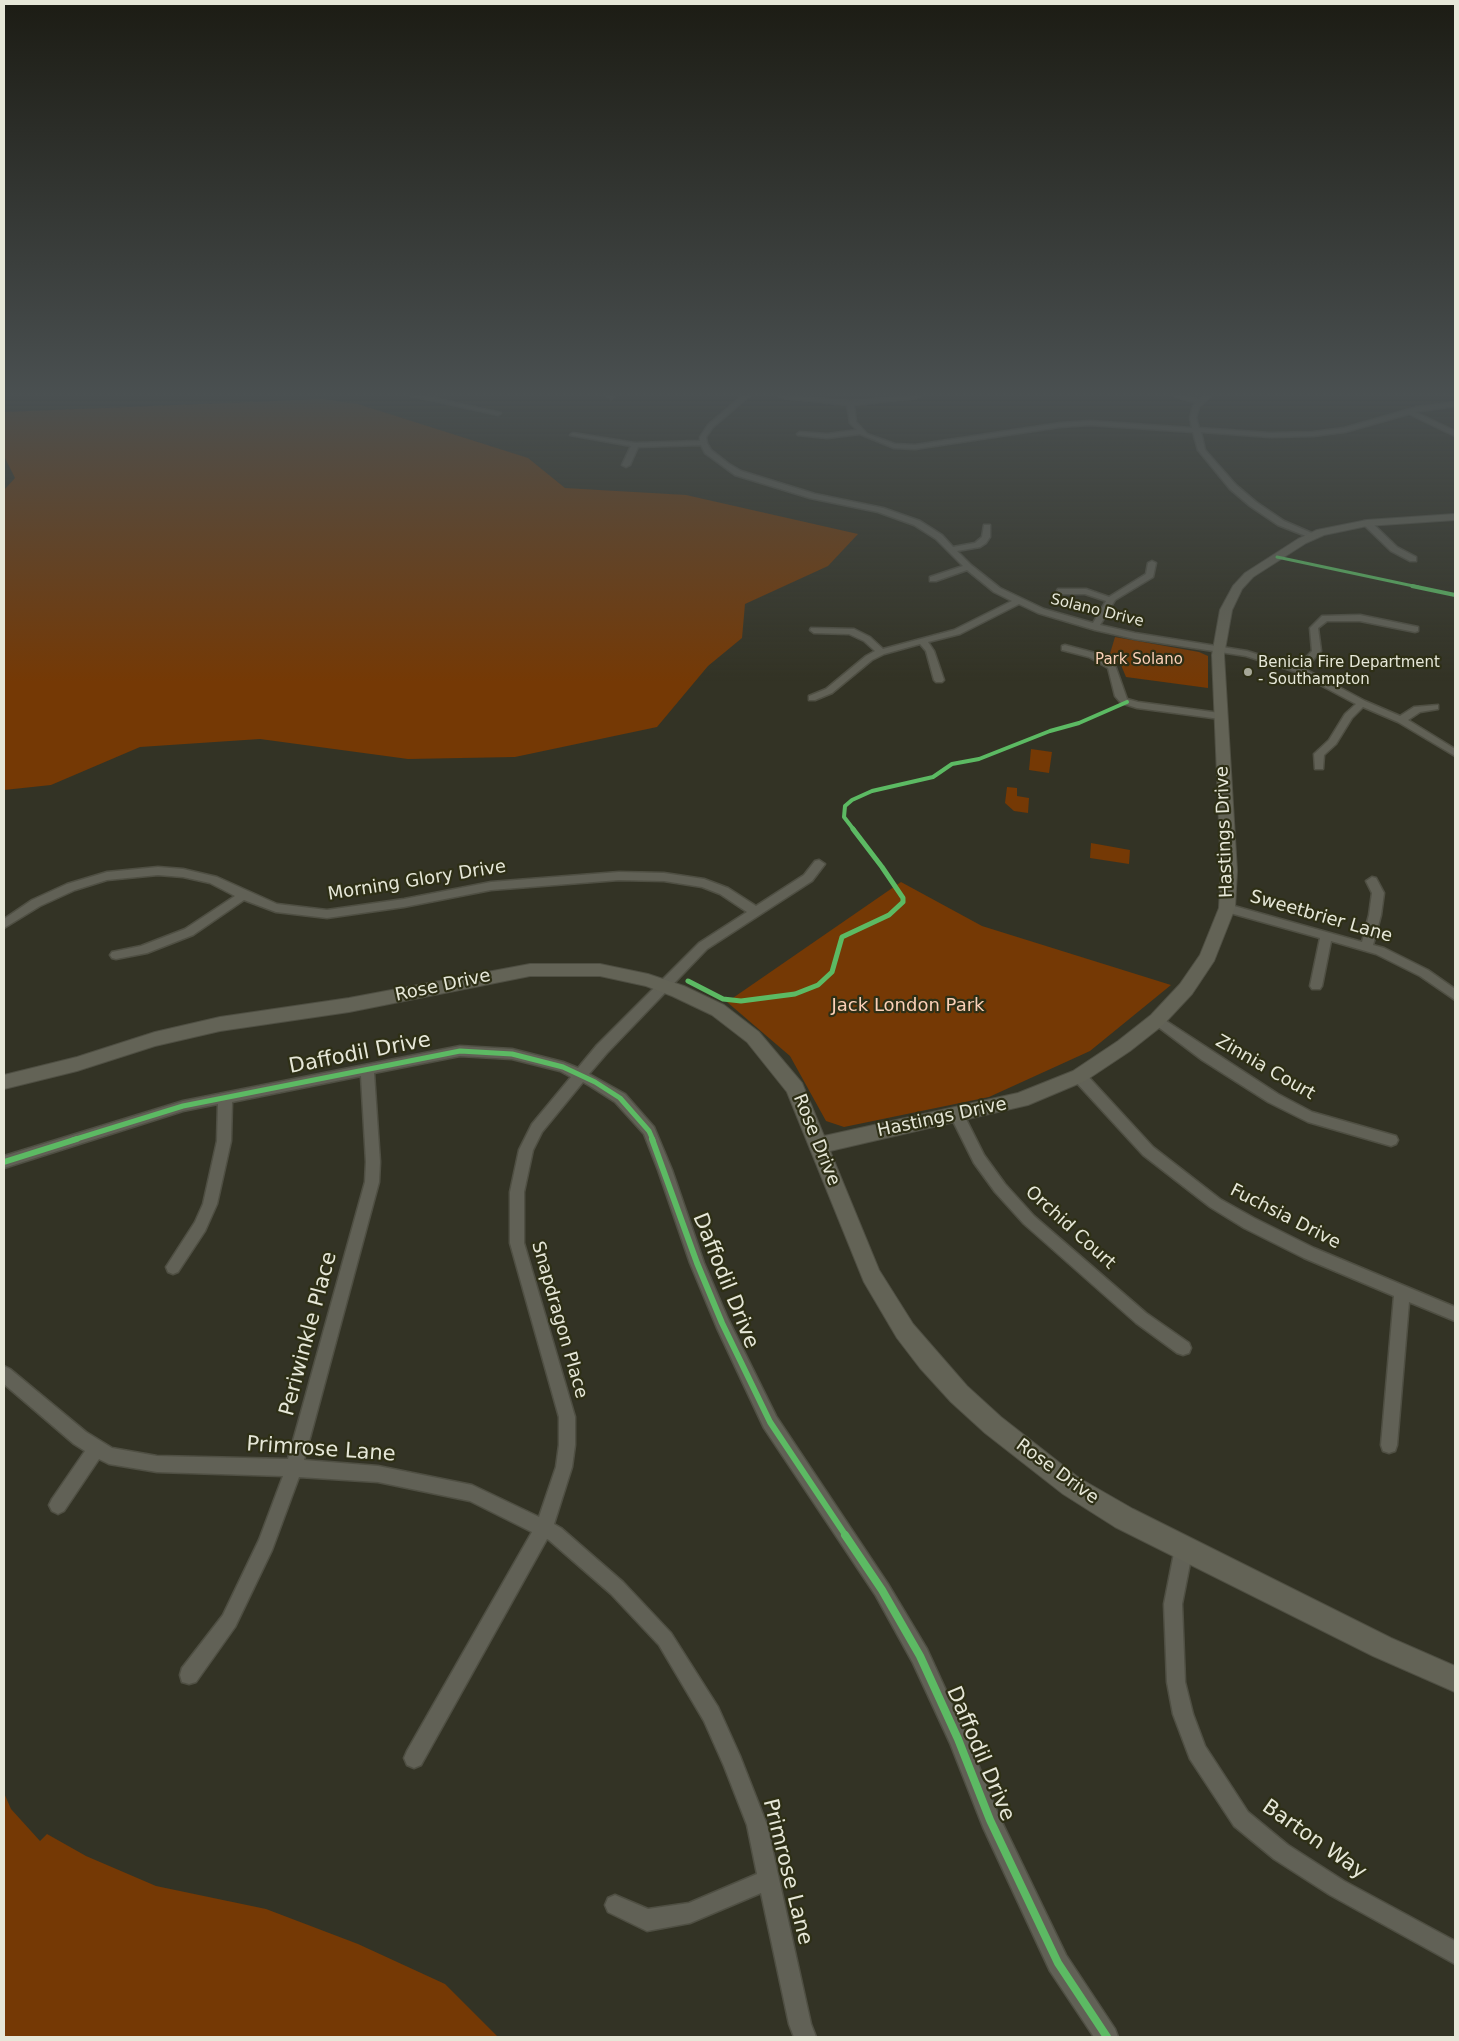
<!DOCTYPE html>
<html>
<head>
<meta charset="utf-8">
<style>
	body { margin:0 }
	#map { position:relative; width:1459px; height:2041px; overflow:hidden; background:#333325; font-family:"DejaVu Sans",sans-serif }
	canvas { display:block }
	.frame { position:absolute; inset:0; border:5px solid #e6e7d8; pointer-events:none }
</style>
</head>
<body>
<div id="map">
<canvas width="1459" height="2041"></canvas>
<div class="frame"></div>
</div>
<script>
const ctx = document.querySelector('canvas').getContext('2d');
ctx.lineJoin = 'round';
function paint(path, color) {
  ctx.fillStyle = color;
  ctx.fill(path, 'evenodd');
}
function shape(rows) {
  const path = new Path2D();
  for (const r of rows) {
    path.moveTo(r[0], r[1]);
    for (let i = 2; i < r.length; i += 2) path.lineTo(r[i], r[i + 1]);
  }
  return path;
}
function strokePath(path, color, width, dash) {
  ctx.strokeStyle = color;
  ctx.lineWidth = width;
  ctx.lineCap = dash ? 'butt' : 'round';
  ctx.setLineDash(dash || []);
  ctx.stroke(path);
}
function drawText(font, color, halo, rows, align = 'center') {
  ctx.font = font + ' "DejaVu Sans",sans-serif';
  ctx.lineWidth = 4.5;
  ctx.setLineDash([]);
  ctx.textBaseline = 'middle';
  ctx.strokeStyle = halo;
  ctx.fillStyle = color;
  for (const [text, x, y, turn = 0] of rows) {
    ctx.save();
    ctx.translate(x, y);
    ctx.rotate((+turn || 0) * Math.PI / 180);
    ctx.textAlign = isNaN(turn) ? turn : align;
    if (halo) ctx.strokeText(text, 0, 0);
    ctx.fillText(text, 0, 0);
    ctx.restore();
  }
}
paint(shape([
	[323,399,358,404,528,458,565,488,686,495,858,534,828,566,745,604,742,638,708,666,657,727,515,757,408,759,260,739,140,747,51,785,4,790,4,490,15,478,4,456,4,412],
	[1115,637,1199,652,1208,656,1208,688,1126,677,1121,665,1109,657],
	[1031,749,1052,752,1049,773,1029,770],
	[1007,787,1017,788,1017,796,1029,798,1028,813,1014,811,1005,803],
	[1091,843,1130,850,1129,864,1090,858],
	[901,882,982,926,1171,985,1090,1051,989,1097,844,1127,826,1121,790,1056,727,1002],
	[4,1793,11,1809,40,1841,47,1834,86,1856,156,1886,266,1909,358,1944,445,1984,498,2037,4,2037]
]), '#753905');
const street = shape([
	[412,396,424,396,501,413,498,415,412,396],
	[608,396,614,396,614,397,611,399,608,396],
	[742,396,749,396,713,427,706,437,707,443,711,450,729,464,741,471,815,494,883,508,920,521,942,535,953,547,975,543,982,537,984,525,990,525,990,537,986,543,980,547,957,551,971,565,1000,588,1044,609,1093,623,1106,601,1085,594,1061,594,1057,591,1058,589,1086,589,1109,597,1146,574,1148,563,1152,561,1156,563,1153,577,1115,600,1100,625,1135,633,1247,651,1297,667,1312,651,1310,628,1322,616,1360,615,1418,627,1418,631,1415,632,1360,621,1327,621,1318,628,1321,651,1305,669,1365,701,1400,716,1414,707,1438,705,1438,709,1420,712,1408,720,1455,749,1455,756,1398,722,1363,707,1352,718,1336,744,1324,755,1323,769,1315,769,1314,754,1329,740,1345,714,1356,704,1296,672,1246,656,1135,639,1095,630,1038,613,1019,604,960,634,928,642,934,651,944,680,942,682,936,682,934,680,926,651,920,644,884,654,872,660,832,693,815,700,809,700,809,696,826,689,866,656,875,651,864,641,849,634,814,633,810,630,811,628,854,629,870,637,883,649,954,630,1012,601,994,592,967,570,936,581,930,581,930,577,963,566,936,539,914,525,878,512,810,498,735,475,705,453,701,445,638,447,630,465,626,467,622,465,631,446,570,435,573,433,635,443,700,441,700,437,708,425,742,396],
	[780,396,850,401,920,396,917,398,854,405,856,422,867,434,895,444,915,445,1060,423,1090,421,1192,428,1190,418,1193,406,1196,403,1174,396,1184,396,1199,400,1204,396,1211,396,1199,407,1196,418,1199,428,1270,433,1313,432,1344,428,1417,407,1455,402,1455,406,1415,412,1455,431,1455,436,1409,414,1345,432,1313,436,1270,437,1201,432,1205,450,1236,485,1256,502,1284,521,1314,534,1314,538,1311,538,1278,525,1250,506,1230,489,1198,450,1193,432,1090,425,1060,427,915,449,894,448,860,434,827,438,798,435,797,434,800,432,827,434,857,430,850,423,847,405,783,398,780,396],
	[1364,521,1370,521,1397,547,1416,557,1416,561,1410,561,1391,551,1364,525,1364,521],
	[1065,645,1095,653,1115,665,1127,699,1138,702,1220,713,1225,716,1220,719,1137,708,1121,703,1115,696,1108,668,1089,657,1062,650,1062,646,1065,645],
	[819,860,825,864,812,881,707,949,607,1053,589,1074,625,1094,654,1127,672,1170,704,1263,728,1319,776,1416,888,1584,927,1649,965,1732,998,1814,1066,1955,1115,2029,1118,2037,1094,2037,1050,1971,983,1827,950,1743,913,1663,876,1596,764,1428,717,1328,690,1263,658,1170,644,1134,615,1102,590,1086,583,1082,542,1132,533,1150,524,1192,524,1243,575,1417,575,1445,572,1467,554,1524,561,1528,623,1582,671,1633,718,1707,740,1756,767,1825,811,2024,816,2037,794,2037,789,2024,761,1893,690,1923,647,1931,608,1912,605,1905,608,1898,615,1895,648,1909,689,1903,757,1874,747,1825,724,1766,704,1721,659,1645,611,1594,549,1540,547,1539,421,1765,414,1768,407,1765,404,1758,407,1751,532,1532,470,1501,378,1482,299,1477,272,1550,235,1627,196,1682,189,1684,182,1682,180,1675,182,1668,223,1615,259,1540,283,1476,157,1472,109,1464,99,1459,64,1511,58,1514,52,1511,49,1505,52,1499,85,1451,74,1444,4,1384,4,1366,10,1369,86,1432,112,1448,157,1456,288,1459,365,1182,366,1162,361,1076,232,1102,231,1141,217,1204,205,1231,178,1272,173,1274,168,1272,166,1267,195,1222,203,1204,217,1141,218,1104,183,1111,4,1168,4,1156,183,1101,460,1046,512,1049,563,1062,578,1068,597,1045,699,943,747,912,720,894,702,887,664,881,619,880,491,890,404,907,327,918,276,912,244,900,193,935,147,953,116,959,112,958,110,955,112,952,141,946,185,929,235,896,210,883,183,877,158,875,107,880,75,890,40,906,4,928,4,919,32,900,67,884,107,872,158,867,183,869,217,877,277,904,327,910,404,899,491,882,619,872,664,873,704,879,728,888,756,906,804,875,815,861,819,860],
	[460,1056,512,1059,560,1071,571,1077,532,1124,519,1150,510,1192,510,1243,559,1417,559,1445,556,1467,539,1517,472,1485,378,1466,304,1460,379,1182,380,1162,374,1073,460,1056],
	[1372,877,1376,878,1384,893,1381,915,1373,945,1384,948,1428,970,1455,989,1455,1000,1420,976,1376,954,1331,941,1322,986,1320,989,1312,989,1310,986,1320,938,1223,911,1221,908,1227,904,1362,942,1369,915,1372,893,1366,881,1372,877],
	[1157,1015,1278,1094,1312,1112,1396,1136,1398,1140,1396,1144,1391,1146,1308,1122,1268,1102,1202,1060,1153,1023,1151,1020,1153,1017,1157,1015],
	[1079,1071,1084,1072,1153,1147,1220,1199,1254,1218,1314,1248,1455,1307,1455,1321,1409,1302,1397,1445,1395,1451,1389,1453,1383,1451,1381,1445,1394,1296,1304,1258,1244,1228,1210,1207,1143,1155,1074,1080,1072,1076,1074,1072,1079,1071],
	[957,1109,962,1111,984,1155,1005,1184,1034,1216,1146,1313,1189,1343,1191,1348,1189,1353,1183,1355,1177,1353,1136,1323,1024,1224,995,1192,974,1163,950,1115,952,1111,957,1109],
	[1184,1539,1190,1542,1193,1548,1182,1604,1185,1682,1193,1714,1205,1746,1248,1812,1288,1845,1344,1881,1455,1941,1455,1964,1330,1895,1274,1859,1234,1826,1190,1759,1173,1714,1167,1682,1164,1604,1175,1548,1178,1542,1184,1539]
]);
const secondary = shape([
	[1455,514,1455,520,1367,526,1324,535,1306,543,1253,577,1242,589,1232,610,1224,655,1237,871,1235,908,1214,961,1192,994,1163,1025,1130,1051,1085,1081,1028,1105,830,1151,879,1270,913,1324,967,1386,1001,1417,1079,1478,1133,1509,1391,1638,1455,1666,1455,1692,1373,1656,1115,1527,1063,1494,985,1433,951,1402,920,1368,897,1338,864,1282,787,1092,747,1042,712,1015,672,996,646,986,600,976,530,976,349,1012,220,1031,155,1046,77,1071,4,1089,4,1075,77,1057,155,1032,220,1017,349,998,530,964,600,964,648,974,684,986,724,1005,759,1032,802,1083,824,1136,1018,1093,1073,1071,1118,1041,1151,1015,1180,984,1200,955,1219,908,1221,871,1212,655,1220,610,1233,586,1245,573,1298,539,1317,530,1367,520,1455,514]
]);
strokePath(street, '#4f4f43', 3);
strokePath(secondary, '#4f4f43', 2);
paint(street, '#616156');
paint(secondary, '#636356');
strokePath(shape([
	[1277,557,1418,587]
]), '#5cba63', 3);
strokePath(shape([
	[1412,586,1455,595],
	[854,830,844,817,845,806,852,800,872,791,933,777,952,764,979,759,1050,731,1079,723,1127,702]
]), '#5cba63', 4);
strokePath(shape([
	[688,981,723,999,741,1001,795,994,818,985,832,972,842,937,889,915,903,902,903,898,882,867,853,829],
	[73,1140,183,1106,460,1051,512,1054,563,1067,595,1082,620,1098,649,1131,653,1140]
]), '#5cba63', 5);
strokePath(shape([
	[652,1139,697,1263,722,1323,770,1422,846,1536],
	[4,1162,77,1139]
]), '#5cba63', 6);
strokePath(shape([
	[845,1535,882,1590,920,1656,958,1739,990,1820,1058,1963,1107,2037]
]), '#5cba63', 8);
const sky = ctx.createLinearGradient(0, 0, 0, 682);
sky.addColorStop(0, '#1c1c14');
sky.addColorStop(0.58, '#4a5051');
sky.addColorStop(1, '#4a505100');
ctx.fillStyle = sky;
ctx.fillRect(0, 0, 1459, 682);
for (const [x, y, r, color] of [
	[1248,672,5,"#a7a899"]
]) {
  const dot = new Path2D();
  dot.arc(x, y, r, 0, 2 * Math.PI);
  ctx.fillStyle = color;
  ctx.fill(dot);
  strokePath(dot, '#2e2f16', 2);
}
drawText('15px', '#e6e7d8', '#2e2f16', [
	["Solano Drive",1097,611,14]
]);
drawText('15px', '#fbd0b7', '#2e2f16', [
	["Park Solano",1139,660]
]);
drawText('15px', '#e6e7d8', '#2e2f16', [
	["Benicia Fire Department",1258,663],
	["- Southampton",1258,680]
], 'left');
drawText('18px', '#e6e7d8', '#2e2f16', [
	["Hastings Drive",1225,832,-92],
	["Morning Glory Drive",417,881,-9],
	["Sweetbrier Lane",1321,917,16],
	["Rose Drive",443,986,-12],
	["Zinnia Court",1265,1068,30],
	["Hastings Drive",942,1118,-12],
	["Rose Drive",816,1140,68],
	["Fuchsia Drive",1285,1217,27],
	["Orchid Court",1070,1228,42],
	["Snapdragon Place",559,1320,74],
	["Rose Drive",1057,1472,36]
]);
drawText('18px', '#fbd0b7', '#2e2f16', [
	["Jack London Park",908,1006]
]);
drawText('21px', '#e6e7d8', '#2e2f16', [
	["Daffodil Drive",360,1054,-11],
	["Daffodil Drive",725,1281,68],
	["Periwinkle Place",309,1334,-75],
	["Primrose Lane",321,1450,4],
	["Daffodil Drive",980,1754,67],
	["Barton Way",1314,1840,35],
	["Primrose Lane",787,1872,76]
]);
</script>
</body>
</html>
